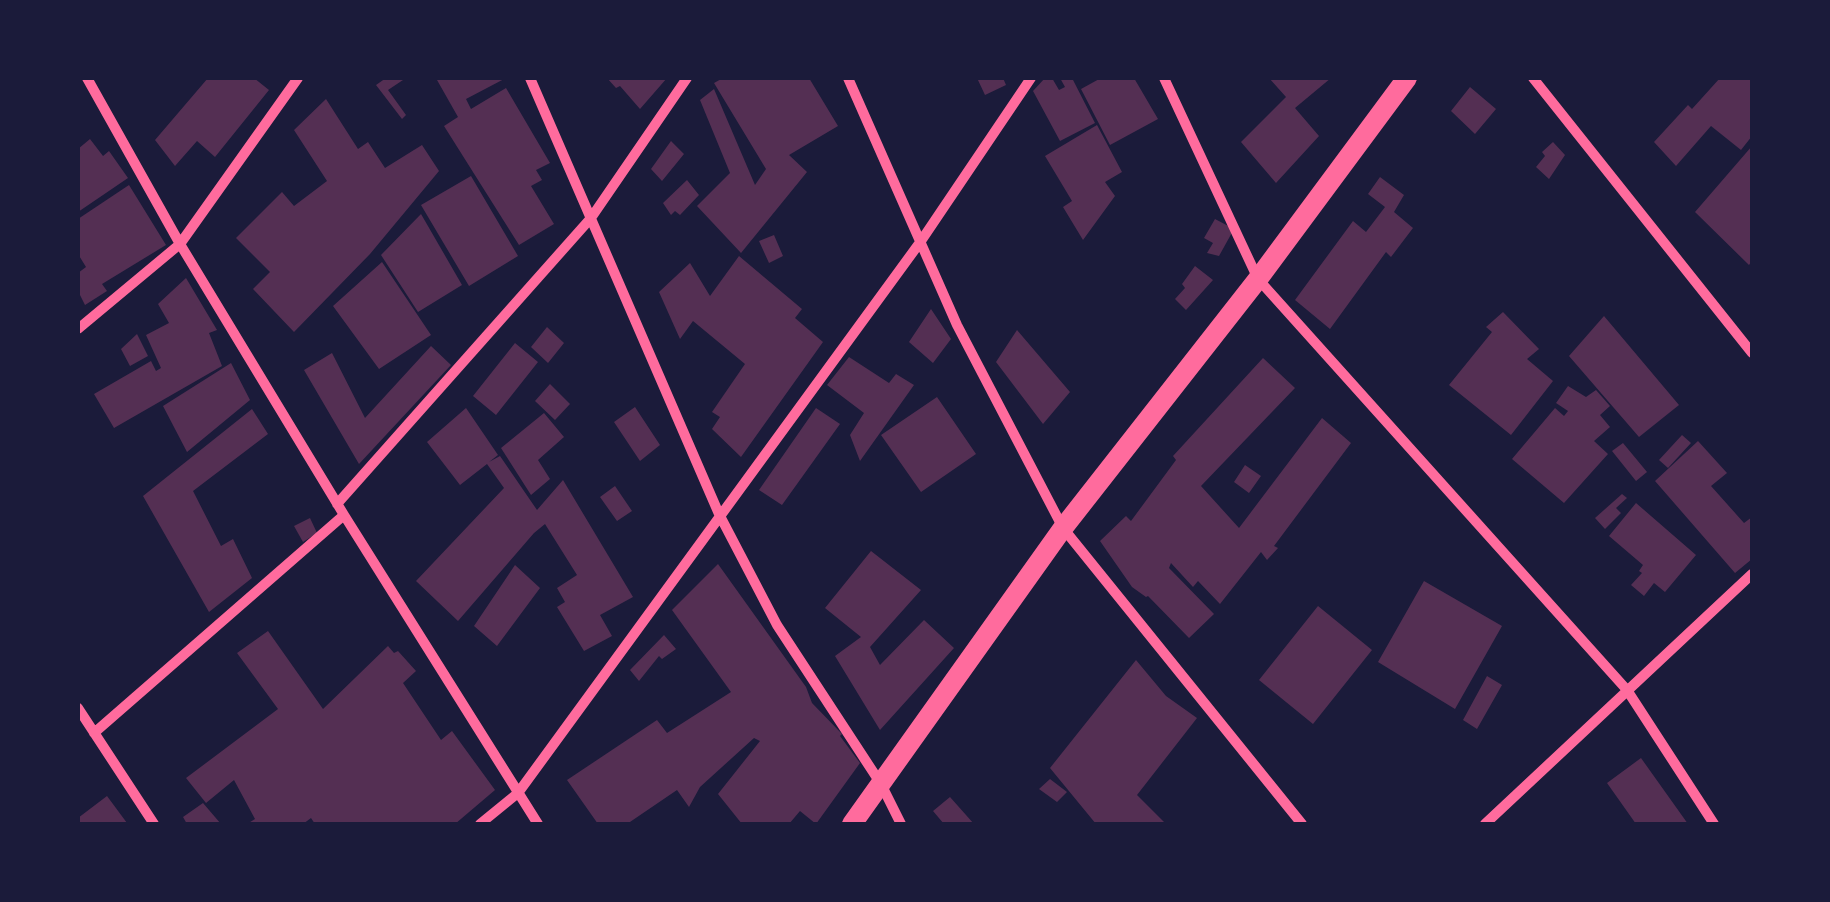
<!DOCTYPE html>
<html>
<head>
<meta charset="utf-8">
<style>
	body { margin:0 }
	#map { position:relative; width:1830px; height:902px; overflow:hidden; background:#1b1b3a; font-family:"Source Serif 4",serif }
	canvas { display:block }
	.frame { position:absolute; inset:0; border:80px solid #1b1b3a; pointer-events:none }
</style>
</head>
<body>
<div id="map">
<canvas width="1830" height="902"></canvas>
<div class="frame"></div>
</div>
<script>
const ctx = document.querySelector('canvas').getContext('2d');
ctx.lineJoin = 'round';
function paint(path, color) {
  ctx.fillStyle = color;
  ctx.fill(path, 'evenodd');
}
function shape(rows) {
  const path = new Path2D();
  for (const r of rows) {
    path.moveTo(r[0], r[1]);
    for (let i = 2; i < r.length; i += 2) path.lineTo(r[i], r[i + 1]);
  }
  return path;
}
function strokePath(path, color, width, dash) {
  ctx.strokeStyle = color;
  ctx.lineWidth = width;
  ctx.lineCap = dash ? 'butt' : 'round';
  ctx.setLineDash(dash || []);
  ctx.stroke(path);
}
paint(shape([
	[208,78,254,78,269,90,215,157,197,141,175,166,155,140],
	[386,78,406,78,388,90,406,115,402,119,376,85],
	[441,78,506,78,466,99,471,109,506,88,550,163,536,170,542,180,531,186,554,224,519,245,444,126,458,117,437,80],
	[607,78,667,78,640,109,620,86,616,88],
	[723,78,809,78,838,126,789,155,807,172,741,253,697,206,730,173,700,100,714,89,755,185,766,169,714,83],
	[977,78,1003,78,1006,85,985,95],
	[1045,78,1052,78,1059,90,1065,87,1060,78,1072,78,1095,123,1060,141,1033,91],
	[1101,78,1134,78,1158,119,1110,145,1081,89],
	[1269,78,1331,78,1295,108,1319,136,1276,183,1241,142,1286,97],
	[1720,78,1752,78,1752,136,1741,150,1711,126,1676,166,1654,142,1688,105,1692,109],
	[1470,87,1496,109,1475,134,1451,111],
	[326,99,358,149,368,142,385,168,422,145,439,171,370,254,294,332,253,289,270,272,236,238,282,192,294,206,327,181,294,130],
	[1097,125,1122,172,1105,182,1115,196,1083,240,1063,207,1072,201,1045,156],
	[90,139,103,156,109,151,128,178,78,212,78,149],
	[671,141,684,154,662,181,651,169],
	[1553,142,1565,155,1549,179,1536,167,1545,156,1542,152],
	[1752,146,1752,261,1749,265,1695,212],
	[471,176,518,256,469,286,421,205],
	[1380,177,1404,195,1394,212,1413,228,1391,257,1386,252,1330,329,1295,300,1353,221,1366,232,1385,207,1368,194],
	[687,180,699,195,680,215,675,211,671,215,663,203],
	[129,185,166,245,102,284,107,291,85,305,78,291,78,273,86,267,78,254,78,219],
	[421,214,462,285,418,312,381,255],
	[1215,219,1234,229,1219,256,1207,253,1213,243,1204,238],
	[774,235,783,256,769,263,759,241],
	[739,256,802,309,795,318,823,342,741,457,712,429,720,417,712,412,745,364,693,321,680,339,659,292,690,263,710,296],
	[382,262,431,335,379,369,333,306],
	[1195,266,1213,280,1186,310,1175,299,1185,288,1182,284],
	[186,278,217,330,209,333,222,366,114,428,94,394,151,361,156,371,161,368,146,335,169,323,158,304],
	[931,309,951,339,933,363,909,342],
	[1503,312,1539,349,1527,359,1553,381,1511,435,1449,385,1492,332,1486,327],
	[1604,316,1679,405,1639,437,1569,356],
	[547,327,564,343,548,363,531,347],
	[1017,330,1070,392,1043,424,996,362],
	[137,334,148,356,130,366,121,349],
	[515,343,538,362,496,415,473,396],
	[431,346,451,365,359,464,304,370,332,353,365,418],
	[849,357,889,383,896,374,914,385,860,461,850,435,864,413,827,385],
	[1263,358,1295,388,1201,486,1239,528,1322,418,1351,443,1274,546,1278,548,1267,560,1261,552,1220,604,1198,581,1193,587,1171,563,1169,568,1214,614,1189,638,1148,596,1146,597,1132,587,1100,541,1126,516,1131,521,1176,460,1173,456],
	[231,363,250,400,187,452,163,406],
	[550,384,570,404,555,420,535,401],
	[1568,386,1586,397,1596,390,1610,406,1600,415,1610,427,1594,441,1608,454,1564,503,1512,459,1555,408,1564,416,1568,411,1556,403],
	[937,397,976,454,921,492,881,435],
	[635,407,660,445,640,461,614,422],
	[466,408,498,455,489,462,500,456,537,510,563,480,633,597,600,615,612,636,584,651,557,607,565,602,557,588,577,575,545,524,534,533,458,621,416,581,504,488,487,464,460,485,427,442],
	[816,408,840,424,782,505,759,490],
	[252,409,268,434,193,491,221,546,233,539,252,578,209,612,143,496],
	[544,413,564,437,538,460,550,479,531,495,501,448],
	[1682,435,1691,443,1668,468,1659,460],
	[1698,441,1727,473,1711,486,1744,523,1752,517,1752,559,1735,573,1655,481],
	[1623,443,1647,472,1636,481,1612,451],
	[1245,465,1261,476,1249,493,1234,482],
	[615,486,632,511,617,521,600,497],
	[1622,494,1627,498,1616,508,1621,513,1605,529,1595,518],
	[1636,503,1696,555,1665,592,1654,583,1644,596,1631,585,1642,573,1639,571,1643,565,1609,536],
	[310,518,317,533,303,542,294,526],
	[871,551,921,590,870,647,880,665,924,620,954,648,880,730,835,656,861,637,825,608],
	[718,564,806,687,812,703,842,734,840,736,860,763,816,824,800,811,789,824,742,824,718,794,760,741,754,738,700,787,689,807,677,790,627,824,598,824,567,780,657,720,667,733,731,692,672,610],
	[515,565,540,588,497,646,474,626],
	[1424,581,1502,626,1455,709,1378,662],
	[1318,606,1372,650,1313,724,1259,680],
	[268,631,323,709,388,646,394,653,398,651,416,671,403,683,441,740,452,731,495,790,455,824,315,824,311,818,303,824,247,824,255,819,234,780,206,803,186,778,278,709,237,653],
	[664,635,676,649,662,659,659,656,639,681,630,670],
	[1136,660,1166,696,1197,718,1137,795,1166,824,1096,824,1050,768],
	[1487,676,1502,685,1477,729,1463,720],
	[1641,758,1688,824,1636,824,1607,783],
	[1050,779,1067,792,1057,802,1039,789],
	[107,796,127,823,78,824,78,818],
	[950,797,974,824,944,824,933,811],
	[203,803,221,824,187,824,183,817]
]), '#542f53');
strokePath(shape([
	[87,78,180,244,344,515,538,824],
	[530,78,719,514,777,625,881,784,901,824],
	[848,78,957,325,1063,528,1302,824],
	[1164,78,1258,279,1627,690,1714,824],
	[1533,78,1752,353],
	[78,329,180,244,298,78],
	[337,504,591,218,687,78],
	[78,708,154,824],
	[94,733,344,515],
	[480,824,518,793,921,241,1031,78],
	[1485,824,1752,574]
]), '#ff6b9d', 10);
strokePath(shape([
	[852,824,1063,528,1258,279,1407,78]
]), '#ff6b9d', 20);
</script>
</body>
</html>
